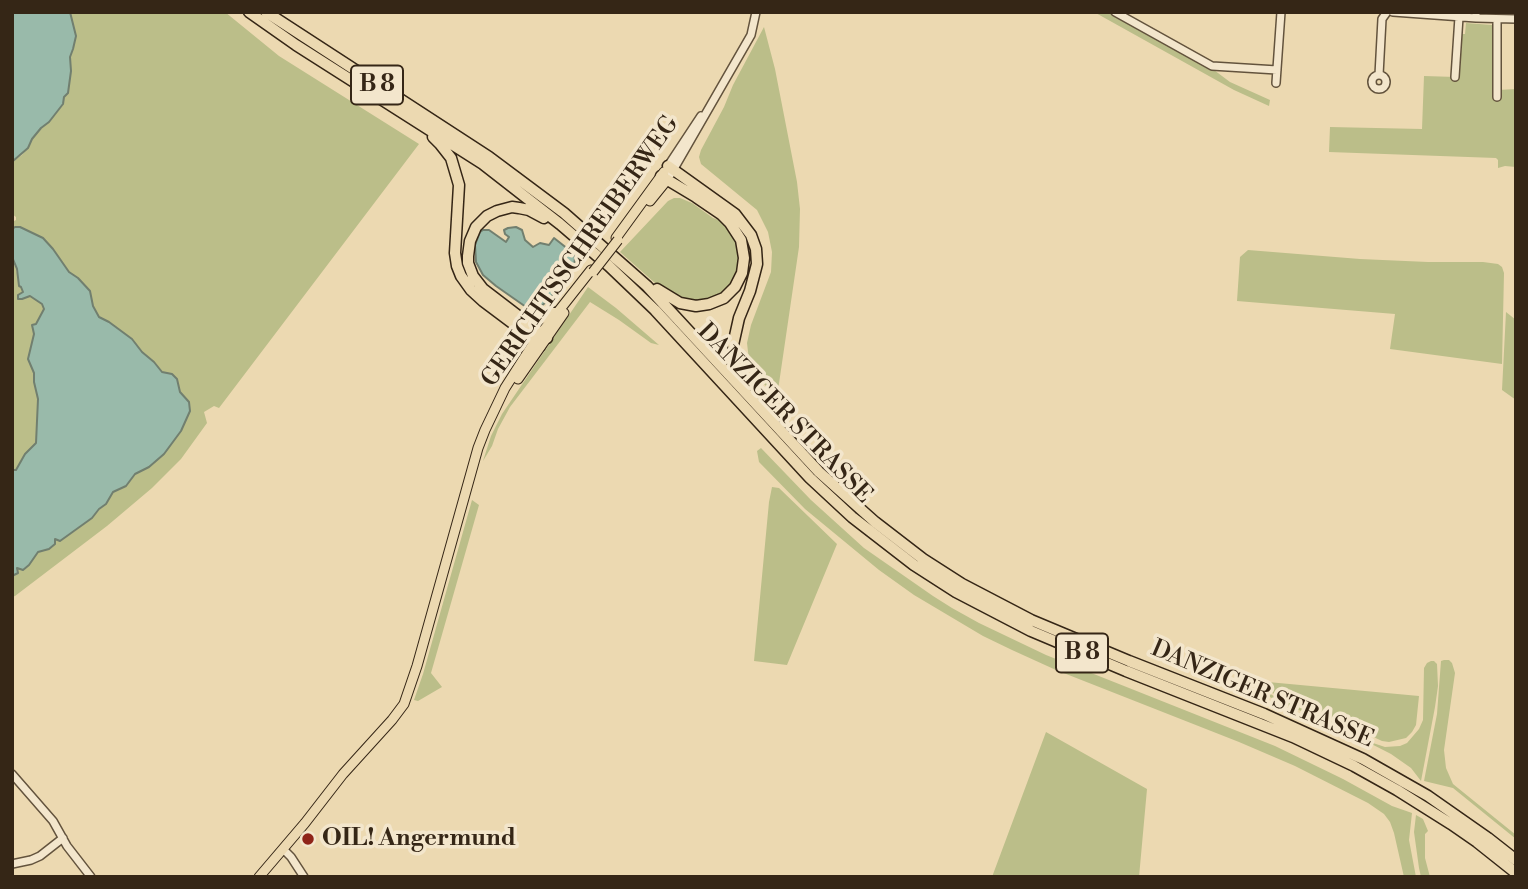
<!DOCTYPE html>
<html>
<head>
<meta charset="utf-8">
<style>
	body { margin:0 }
	#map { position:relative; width:1528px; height:889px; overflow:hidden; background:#ecd9b1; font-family:"Libre Bodoni",serif }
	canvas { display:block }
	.frame { position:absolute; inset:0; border:14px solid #352616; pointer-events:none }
</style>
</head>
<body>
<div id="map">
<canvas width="1528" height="889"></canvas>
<div class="frame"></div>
</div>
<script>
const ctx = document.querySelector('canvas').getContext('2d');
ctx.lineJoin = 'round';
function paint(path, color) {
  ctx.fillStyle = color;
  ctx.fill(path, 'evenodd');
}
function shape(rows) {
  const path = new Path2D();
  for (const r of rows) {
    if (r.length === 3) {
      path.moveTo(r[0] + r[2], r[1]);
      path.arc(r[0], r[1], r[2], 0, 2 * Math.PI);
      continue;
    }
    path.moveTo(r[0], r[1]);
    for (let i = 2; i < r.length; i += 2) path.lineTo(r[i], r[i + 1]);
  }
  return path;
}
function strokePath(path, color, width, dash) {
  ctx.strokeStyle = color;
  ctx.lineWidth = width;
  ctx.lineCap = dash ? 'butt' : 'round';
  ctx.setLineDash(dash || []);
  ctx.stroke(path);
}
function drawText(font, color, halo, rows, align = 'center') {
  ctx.font = font + ' "Libre Bodoni",serif';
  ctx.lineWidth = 7;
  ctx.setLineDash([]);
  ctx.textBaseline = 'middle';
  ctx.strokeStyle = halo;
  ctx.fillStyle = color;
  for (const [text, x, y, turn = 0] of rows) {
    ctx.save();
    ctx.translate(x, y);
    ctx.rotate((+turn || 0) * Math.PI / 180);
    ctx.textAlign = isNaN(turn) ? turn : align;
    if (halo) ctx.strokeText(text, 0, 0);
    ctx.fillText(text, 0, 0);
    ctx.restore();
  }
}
paint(shape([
	[70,12,225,12,279,56,419,144,219,408,214,406,204,412,207,423,181,459,152,488,107,526,15,596,12,597,12,576,18,573,17,567,29,565,35,555,55,539,72,533,92,518,100,509,106,504,113,492,126,486,135,474,149,467,164,454,189,402,180,392,172,374,162,372,154,362,142,352,132,339,109,322,99,317,93,306,90,291,78,278,69,272,53,249,43,238,20,227,12,229,12,222,16,220,16,217,12,214,13,161,22,155,27,148,32,139,41,128,49,122,63,105,64,97,68,93,70,57,76,36],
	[1094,12,1114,12,1210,67,1230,82,1270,100,1269,106,1234,90],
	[1466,23,1492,25,1496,37,1498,90,1516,89,1516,167,1505,166,1498,168,1498,160,1496,158,1329,152,1330,127,1422,129,1424,76,1456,77,1458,34,1465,34],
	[764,27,775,69,797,182,800,209,799,247,777,397,757,377,749,360,747,343,751,325,771,272,772,252,768,232,757,210,701,164,699,157,701,150,724,107,733,85],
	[674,198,680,198,692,203,713,218,722,221,738,243,740,266,734,282,724,293,713,299,692,303,668,293,655,283,620,252,668,201],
	[1248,250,1360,259,1428,262,1483,262,1498,264,1502,267,1504,273,1502,364,1390,349,1395,314,1237,301,1240,257],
	[12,257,23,292,20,295,30,295,42,304,44,309,37,322,28,359,34,373,34,382,38,399,36,443,25,454,16,470,12,470],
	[588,287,616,308,659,345,651,343,619,320,590,302,510,407,498,429,492,446,483,461,491,436,502,414],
	[1506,312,1516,320,1516,400,1502,390],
	[761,448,811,500,864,548,933,596,952,608,979,623,1046,655,1275,746,1343,779,1392,806,1412,813,1409,840,1416,877,1404,877,1394,833,1390,822,1384,814,1368,803,1295,766,1239,742,1056,670,1012,650,983,636,914,595,879,570,805,509,759,462,757,451],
	[772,487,779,488,837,544,787,665,754,661,769,502],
	[472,500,479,505,431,673,442,687,418,701,414,700,423,674],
	[1444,660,1449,660,1452,663,1455,673,1444,750,1446,768,1453,784,1516,835,1516,839,1453,788,1424,781,1437,714,1441,661],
	[1431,661,1434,661,1437,664,1438,686,1435,707,1421,781,1411,768,1391,754,1346,731,1254,690,1256,684,1272,695,1317,714,1373,743,1385,747,1400,746,1407,743,1419,729,1423,720,1424,668,1427,663],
	[1257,681,1419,696,1416,725,1412,732,1406,738,1389,742,1382,741,1318,711,1272,693],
	[1046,732,1147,789,1139,877,992,877],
	[1416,815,1423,819,1428,831,1425,834,1425,858,1430,877,1421,877,1419,868,1414,832]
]), '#bbbe89');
const water = shape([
	[12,12,70,12,76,36,73,49,70,57,71,71,68,93,64,97,63,104,49,122,41,128,32,139,28,148,13,161,12,165,12,12],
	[15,227,20,227,43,238,53,249,69,272,78,278,90,291,93,306,99,317,109,322,132,339,142,352,154,362,162,372,172,374,177,379,180,392,189,402,190,411,181,431,164,454,149,467,135,474,126,486,113,492,106,504,99,509,92,518,60,541,55,539,55,544,49,549,38,552,29,565,23,570,17,568,18,573,12,576,12,470,16,470,25,454,36,443,38,399,34,382,34,373,28,359,34,334,32,325,36,324,44,309,42,304,30,296,22,299,18,299,18,295,23,292,21,287,19,286,17,269,12,257,12,229,15,227],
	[516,227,522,230,525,240,533,247,540,243,549,245,554,238,573,253,575,258,574,266,565,281,546,302,539,308,535,309,526,307,496,286,483,275,476,262,475,245,480,232,483,230,489,230,506,242,509,237,505,234,504,230,508,228,516,227]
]);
paint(water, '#99baaa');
strokePath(water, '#717f6f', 2);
const minor = shape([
	[1115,12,1212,66,1277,70],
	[1393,12,1476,18,1476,12],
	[1476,18,1516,19],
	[1379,75,1382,19,1387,12],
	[1379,82,7],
	[1455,77,1459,17],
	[1276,83,1281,12],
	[1497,97,1497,19],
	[668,166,701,116],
	[671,174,751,35,756,12],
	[12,774,53,821,67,846,91,877],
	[283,849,291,857,304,877],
	[12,864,31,860,40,856,63,838]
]);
const major = shape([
	[650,201,667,180],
	[616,238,664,172],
	[518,379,564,313],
	[259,877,305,823,343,774,392,720,404,704,417,666,478,448,485,430,505,388,535,341,591,270]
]);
const highway = shape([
	[249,12,296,45,483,164,560,224,609,266,655,310,810,478,852,517,914,565,956,592,1031,631,1126,671,1293,737,1354,766,1397,790,1451,824,1477,842,1516,873],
	[266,12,489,157,564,213,647,286,819,472,875,522,923,559,962,584,1031,620,1129,661,1264,714,1363,759,1428,796,1488,838,1516,860],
	[433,137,440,144,451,158,459,185,455,253,457,266,461,276,471,290,483,301,519,328,540,346],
	[668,166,735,214,751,235,756,249,757,264,750,291,739,318,733,345,737,371,747,386],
	[544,218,529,210,519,208,512,207,497,211,487,216,476,227,470,241,468,256,468,263,473,276,483,289,547,338],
	[657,289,680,303,696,306,709,304,724,298,735,287,742,273,744,258,741,240,730,223,721,214,696,197,661,176],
	[527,321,538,320,552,313,557,313]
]);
strokePath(minor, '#63533d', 10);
strokePath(major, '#352616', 11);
strokePath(highway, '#352616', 13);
strokePath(minor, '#f3e6cc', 7);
strokePath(major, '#ecd9b1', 9);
strokePath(highway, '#ecd9b1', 10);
const majorBridge = shape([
	[593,272,618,240]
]);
strokePath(majorBridge, '#352616', 11, []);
strokePath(majorBridge, '#ecd9b1', 9);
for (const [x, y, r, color] of [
	[308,839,7,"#8f2418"]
]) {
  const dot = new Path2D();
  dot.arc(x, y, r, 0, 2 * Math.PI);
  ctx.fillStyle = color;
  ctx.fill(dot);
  strokePath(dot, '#f3e6cc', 2.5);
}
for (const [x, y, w] of [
	[377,85,52],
	[1082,653,52]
]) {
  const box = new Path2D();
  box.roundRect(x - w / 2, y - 19.5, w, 39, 5);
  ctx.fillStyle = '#f3e6cc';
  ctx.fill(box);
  strokePath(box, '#352616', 2);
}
drawText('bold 23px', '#352616', null, [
	["B 8",377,85],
	["B 8",1082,653]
]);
drawText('24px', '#352616', '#f3e6cc', [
	["GERICHTSSCHREIBERWEG",581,252,-55],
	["DANZIGER STRASSE",784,414,46],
	["DANZIGER STRASSE",1262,695,23]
]);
drawText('bold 24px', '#352616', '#f3e6cc', [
	["OIL! Angermund",322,839]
], 'left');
</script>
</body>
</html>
